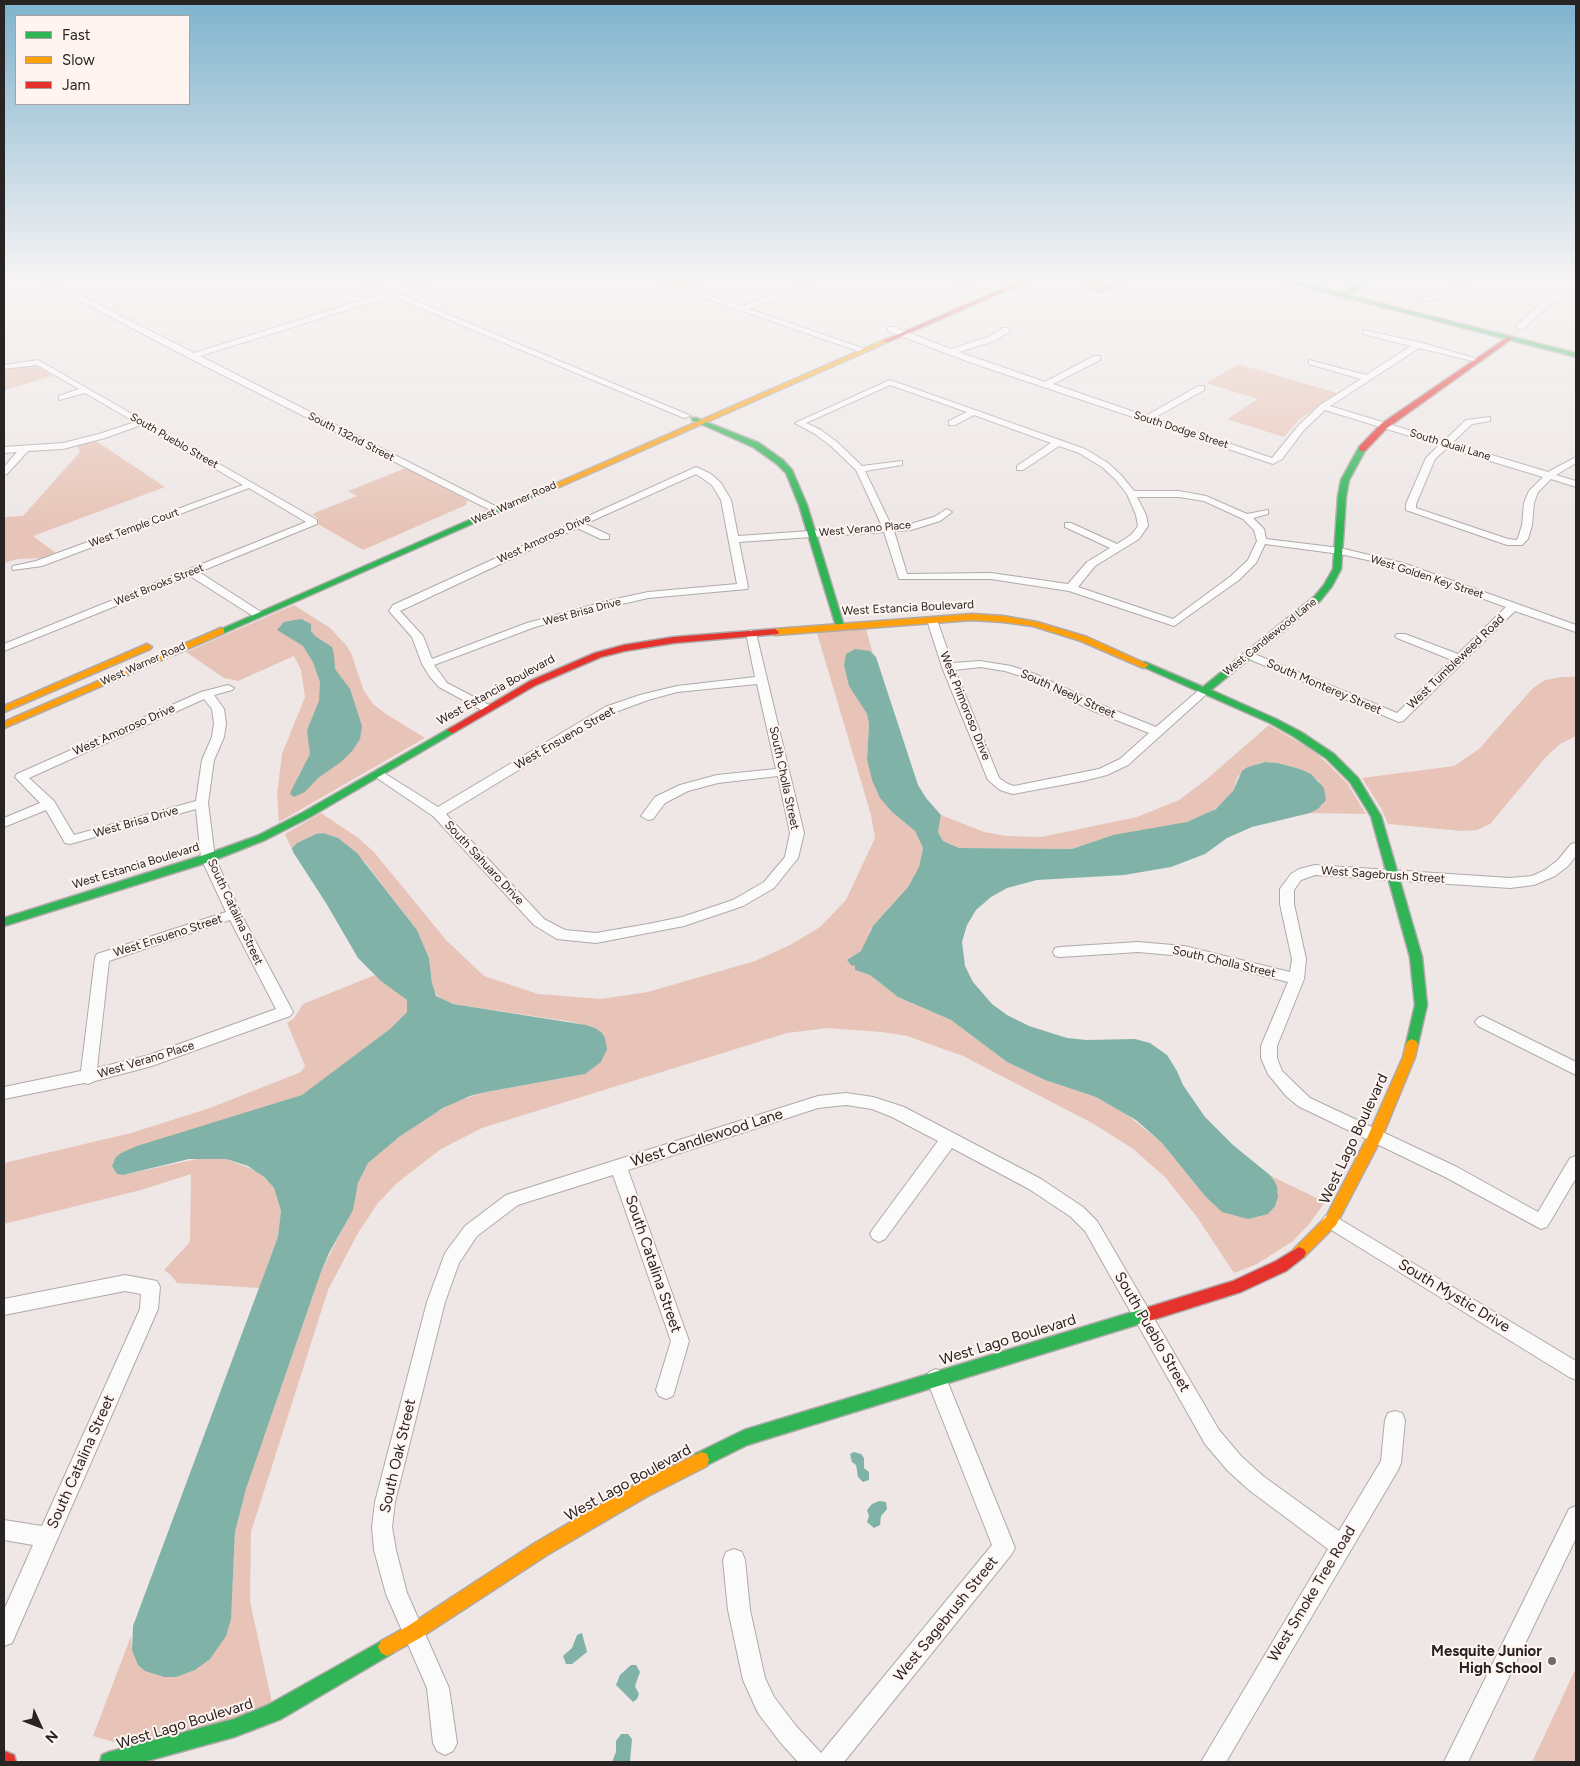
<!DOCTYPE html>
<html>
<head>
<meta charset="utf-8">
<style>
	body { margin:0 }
	#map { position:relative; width:1580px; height:1766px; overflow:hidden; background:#eee7e6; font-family:Figtree,sans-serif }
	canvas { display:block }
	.frame { position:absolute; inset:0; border:5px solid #282423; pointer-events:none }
	.legend { position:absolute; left:15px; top:15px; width:175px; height:90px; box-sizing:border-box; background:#fff4f0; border:1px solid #a9a19e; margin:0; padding:6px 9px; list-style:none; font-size:15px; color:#282423 }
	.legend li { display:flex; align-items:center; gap:10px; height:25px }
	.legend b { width:25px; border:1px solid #a9a19e }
	.north { position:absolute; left:15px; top:1701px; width:50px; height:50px; -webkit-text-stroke:4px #fff4f0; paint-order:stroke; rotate:133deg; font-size:14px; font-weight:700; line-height:20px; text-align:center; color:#282423 }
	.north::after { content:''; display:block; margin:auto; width:18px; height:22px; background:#282423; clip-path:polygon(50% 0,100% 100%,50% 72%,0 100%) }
</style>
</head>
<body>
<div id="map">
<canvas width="1580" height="1766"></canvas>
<div class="frame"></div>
<ul class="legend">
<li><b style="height:6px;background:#30b455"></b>Fast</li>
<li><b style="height:6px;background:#ff9f0a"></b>Slow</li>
<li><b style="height:6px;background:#e5322d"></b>Jam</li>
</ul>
<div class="north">N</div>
</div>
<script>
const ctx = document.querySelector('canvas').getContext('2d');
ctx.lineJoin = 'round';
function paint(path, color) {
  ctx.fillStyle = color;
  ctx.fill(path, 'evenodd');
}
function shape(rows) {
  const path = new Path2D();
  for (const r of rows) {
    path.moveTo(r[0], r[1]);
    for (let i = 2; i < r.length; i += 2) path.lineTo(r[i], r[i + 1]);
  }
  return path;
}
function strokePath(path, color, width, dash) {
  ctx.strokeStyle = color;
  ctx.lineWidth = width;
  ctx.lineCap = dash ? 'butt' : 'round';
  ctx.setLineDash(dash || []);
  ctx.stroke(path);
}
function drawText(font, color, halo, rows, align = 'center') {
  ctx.font = font + ' Figtree,sans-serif';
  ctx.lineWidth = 4;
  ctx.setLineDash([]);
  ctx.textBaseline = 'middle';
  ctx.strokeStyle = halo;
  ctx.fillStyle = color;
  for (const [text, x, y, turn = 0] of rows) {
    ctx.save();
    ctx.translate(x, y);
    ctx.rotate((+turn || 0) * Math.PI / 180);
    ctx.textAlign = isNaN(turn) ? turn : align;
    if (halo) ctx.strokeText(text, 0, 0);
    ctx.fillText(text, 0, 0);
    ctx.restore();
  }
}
paint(shape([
	[1239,364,1337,393,1300,419,1284,437,1227,419,1258,399,1206,383],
	[37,366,53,376,4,390,4,370],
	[96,441,165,487,33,536,57,554,45,558,18,559,4,563,4,517,23,516,80,452,77,445],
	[406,468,465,499,467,501,466,505,363,550,318,524,318,518,312,514,357,496,348,491],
	[294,605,330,628,346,645,351,653,364,691,373,704,386,714,425,738,279,822,277,794,282,754,305,697,301,670,294,656,238,681,224,678,186,652],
	[866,629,873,654,870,651,849,686,867,714,869,724,867,759,892,812,915,831,923,848,919,867,908,887,870,930,867,942,861,951,848,960,855,965,855,970,870,975,898,997,951,1020,1007,1062,1045,1080,1096,1097,1125,1113,1162,1143,1205,1196,1278,1192,1271,1176,1325,1202,1310,1223,1293,1241,1257,1264,1234,1273,1197,1217,1165,1177,1132,1148,1092,1123,963,1056,907,1036,882,1032,828,1028,787,1033,482,1128,441,1149,397,1183,378,1203,358,1233,328,1290,251,1532,250,1601,274,1712,150,1752,93,1736,131,1636,132,1650,153,1673,164,1677,176,1677,232,1597,235,1532,246,1489,321,1272,341,1232,358,1183,368,1163,380,1151,426,1118,457,1101,486,1092,585,1074,595,1028,573,1022,453,1004,442,1000,433,991,429,958,417,930,364,861,323,833,316,834,297,843,292,848,293,852,285,834,321,813,357,837,374,852,446,940,484,976,538,994,601,999,648,992,755,961,790,945,820,927,846,900,875,838,871,815,817,633],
	[1562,677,1576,677,1576,736,1560,744,1546,757,1490,824,1477,830,1462,831,1388,824,1381,808,1362,778,1454,766,1479,749,1533,688,1545,680],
	[1269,725,1312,750,1327,763,1347,783,1366,814,1310,813,1323,805,1319,781,1300,769,1278,763,1265,762,1257,764,1238,776,1233,791,1223,804,1198,819,1174,825,1114,835,1072,849,959,848,943,841,938,832,941,815,984,832,1007,836,1041,837,1137,817,1179,800,1207,779],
	[375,975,407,1000,407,1012,390,1029,314,1088,302,1095,115,1158,113,1162,112,1166,117,1174,123,1175,201,1158,226,1159,257,1171,274,1188,281,1211,278,1236,259,1288,177,1283,171,1275,164,1270,190,1242,191,1174,141,1190,4,1224,4,1163,131,1133,210,1108,301,1072,305,1066,287,1023,294,1018,303,1004],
	[1576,1668,1576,1762,1532,1762]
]), '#e7c4b7');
paint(shape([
	[301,619,311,624,311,631,315,636,332,647,334,655,335,669,350,689,362,726,360,739,353,750,341,762,318,778,305,792,294,797,290,794,292,789,310,754,307,730,319,701,320,682,313,662,303,646,277,630,284,622],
	[855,649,870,651,876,657,918,785,926,798,941,815,938,832,943,841,959,848,1072,849,1113,835,1187,822,1216,809,1233,791,1242,771,1248,767,1265,762,1278,763,1300,769,1311,774,1324,788,1326,800,1318,809,1310,813,1252,827,1227,838,1205,854,1171,867,1124,875,1037,880,1007,888,991,897,976,910,967,925,962,942,965,966,973,982,992,1004,1007,1015,1029,1026,1067,1038,1086,1040,1135,1039,1150,1043,1167,1055,1177,1071,1183,1085,1205,1117,1233,1145,1271,1176,1277,1186,1278,1197,1275,1206,1268,1214,1248,1219,1222,1212,1205,1196,1162,1143,1136,1120,1096,1097,1045,1080,1007,1062,951,1020,898,997,870,975,855,970,855,965,852,966,847,960,861,951,873,926,908,887,919,867,923,848,915,831,892,812,880,798,872,780,867,759,869,724,867,714,849,686,844,665,846,654],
	[323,833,338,838,357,853,417,930,429,958,432,983,436,996,453,1004,586,1025,595,1028,602,1033,605,1038,607,1049,601,1062,585,1074,486,1092,470,1096,443,1108,399,1137,368,1163,358,1183,353,1210,329,1253,321,1272,246,1489,235,1532,231,1619,226,1636,210,1659,195,1670,176,1677,164,1677,145,1671,138,1665,132,1650,133,1626,272,1253,278,1236,281,1211,274,1188,264,1177,248,1166,226,1159,189,1159,123,1175,117,1174,112,1166,115,1158,121,1153,137,1146,302,1095,390,1029,407,1012,407,1000,381,981,358,958,326,903,293,852,292,848,297,843,316,834],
	[854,1452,861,1454,864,1458,864,1468,869,1472,869,1480,863,1482,858,1477,856,1465,852,1462,850,1454],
	[879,1501,886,1502,887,1509,881,1516,880,1525,874,1528,867,1522,869,1516,867,1510,872,1504],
	[582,1633,587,1652,572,1664,566,1664,563,1656,572,1648,577,1635],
	[631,1665,636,1665,640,1672,635,1686,639,1694,637,1699,633,1702,616,1685,620,1675],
	[621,1734,628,1734,632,1739,630,1761,612,1762,616,1752,616,1741]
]), '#81b2a8');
const street = shape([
	[43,281,52,281,194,353,385,293,359,281,368,281,392,291,425,281,435,281,399,294,691,416,684,418,392,296,200,356,499,508,501,510,496,513,189,358,43,281],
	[655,281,665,281,678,285,694,281,704,281,685,287,742,306,808,281,817,281,749,309,868,350,861,352,655,281],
	[1460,281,1469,281,1445,297,1423,301,1419,299,1440,293,1460,281],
	[1576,287,1576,291,1554,301,1523,329,1517,329,1517,325,1548,297,1576,287],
	[888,327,894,327,951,349,988,337,1003,328,1009,328,1009,332,994,341,959,352,1045,382,1094,356,1100,356,1100,360,1053,384,1146,416,1198,386,1204,386,1204,390,1154,418,1272,458,1298,426,1320,405,1361,379,1309,364,1309,360,1366,375,1411,346,1363,334,1363,330,1419,342,1481,360,1477,362,1419,348,1330,406,1444,441,1466,420,1490,417,1490,421,1472,424,1452,443,1548,472,1576,457,1576,463,1556,475,1576,481,1576,487,1551,479,1538,492,1534,503,1532,525,1528,539,1522,545,1507,545,1406,510,1406,504,1426,458,1439,445,1325,410,1304,430,1282,459,1273,464,972,363,888,331,888,327],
	[1447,448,1543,477,1529,491,1524,503,1522,525,1518,538,1516,540,1508,539,1416,508,1416,504,1435,459,1447,448],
	[38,360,317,520,317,524,199,572,261,612,262,614,261,616,253,616,190,576,4,651,4,644,306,522,249,488,42,566,13,570,12,568,13,566,36,561,243,485,141,425,105,438,63,449,28,451,7,474,4,475,4,467,17,452,4,453,4,447,63,443,99,434,135,422,85,393,59,400,59,396,79,389,37,365,4,369,4,365,38,360],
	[890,380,1085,449,1108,463,1121,475,1134,491,1179,491,1206,496,1247,514,1268,510,1268,514,1253,518,1264,529,1266,539,1340,548,1403,563,1576,625,1576,632,1515,611,1403,721,1399,722,1244,657,1242,655,1244,653,1252,653,1397,713,1452,660,1397,638,1395,636,1397,634,1405,634,1458,654,1506,607,1395,567,1372,561,1340,554,1265,544,1256,563,1239,580,1174,626,1069,591,991,579,899,579,884,532,739,542,748,587,747,589,648,598,609,607,535,627,434,665,447,683,491,706,493,709,487,713,439,687,430,677,422,664,412,637,389,611,393,605,696,467,711,474,721,483,731,500,738,536,882,526,856,470,831,446,815,434,795,423,890,380],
	[890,385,967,412,949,421,949,425,955,425,974,415,1051,443,1017,466,1017,470,1023,470,1059,446,1079,453,1102,467,1115,479,1127,494,1136,515,1138,526,1131,535,1117,544,1071,523,1065,523,1065,527,1110,548,1087,562,1068,584,991,573,907,574,894,531,911,530,940,521,952,512,947,509,934,517,910,524,891,525,865,471,902,465,902,461,862,466,837,442,821,430,806,423,890,385],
	[696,474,712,485,721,500,737,584,648,592,607,601,527,623,432,659,423,636,400,611,577,528,601,539,609,539,609,535,585,524,696,474],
	[1137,497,1179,497,1204,501,1243,519,1254,530,1257,541,1248,560,1231,576,1173,619,1078,587,1095,566,1139,539,1148,526,1146,515,1137,497],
	[932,617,937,620,952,663,980,661,1011,666,1035,674,1099,704,1156,727,1200,689,1208,689,1210,691,1128,765,1107,775,1083,781,1013,794,1009,793,1000,790,988,780,942,667,927,620,932,617],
	[980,667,1005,671,1027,678,1091,710,1149,733,1120,759,1099,769,1014,786,1008,784,999,778,955,670,980,667],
	[751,630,756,633,804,833,798,858,774,888,743,906,684,926,596,943,557,939,534,925,433,816,371,774,377,770,381,771,438,807,605,707,640,695,677,686,755,677,746,633,751,630],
	[757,684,776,769,717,775,680,785,655,797,641,816,648,820,653,819,665,803,688,791,718,783,778,776,790,833,785,857,764,882,733,900,682,917,648,924,596,933,565,930,544,919,446,814,613,713,648,700,677,692,757,684],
	[228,685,234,688,232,690,214,695,224,709,226,723,224,737,214,760,208,803,215,858,241,914,293,1012,290,1016,152,1066,95,1081,88,1084,84,1083,4,1099,4,1087,81,1071,95,958,97,954,226,912,201,858,196,809,70,844,65,843,46,810,4,827,4,818,40,803,15,777,17,774,201,692,228,685],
	[204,699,212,709,214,723,212,737,202,760,196,801,74,835,54,801,29,778,204,699],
	[230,920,276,1009,149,1055,97,1068,109,961,230,920],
	[1576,843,1576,856,1568,866,1555,876,1534,885,1510,888,1315,875,1301,880,1294,890,1294,904,1306,959,1304,979,1277,1046,1277,1058,1282,1071,1310,1098,1457,1167,1538,1212,1570,1158,1576,1156,1576,1178,1547,1227,1541,1229,1445,1177,1298,1106,1286,1096,1268,1074,1261,1058,1261,1046,1288,982,1184,956,1138,952,1060,957,1055,956,1053,952,1055,948,1060,947,1138,942,1184,946,1290,972,1292,959,1280,904,1280,889,1291,874,1299,869,1315,865,1510,878,1532,876,1545,870,1558,860,1571,844,1576,843],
	[1483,1016,1576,1062,1576,1075,1478,1026,1475,1022,1478,1018,1483,1016],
	[846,1093,873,1097,904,1107,1041,1179,1083,1207,1097,1221,1219,1430,1242,1457,1263,1476,1339,1531,1381,1461,1385,1420,1388,1413,1395,1411,1402,1413,1405,1420,1401,1463,1398,1470,1226,1762,1201,1762,1328,1549,1249,1490,1228,1471,1205,1444,1085,1231,1071,1217,1029,1189,952,1148,885,1239,879,1242,873,1239,870,1234,873,1229,938,1141,892,1117,872,1109,846,1105,818,1108,628,1170,689,1341,673,1396,666,1399,659,1396,656,1390,671,1341,613,1175,518,1205,477,1236,459,1263,445,1302,395,1502,392,1527,396,1550,407,1593,449,1688,457,1743,453,1751,445,1755,437,1751,433,1743,427,1688,386,1594,374,1550,372,1527,375,1502,427,1302,445,1253,465,1226,506,1195,818,1096,846,1093],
	[1331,1214,1576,1361,1576,1380,1569,1377,1325,1226,1322,1221,1325,1216,1331,1214],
	[125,1275,157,1281,160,1287,158,1309,12,1643,4,1646,4,1610,33,1545,4,1540,4,1520,42,1526,140,1309,141,1294,125,1291,4,1315,4,1299,125,1275],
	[936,1369,943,1372,946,1378,1015,1548,1011,1555,844,1762,798,1762,780,1742,758,1713,743,1680,728,1610,723,1560,726,1552,734,1549,742,1552,745,1560,750,1610,765,1678,774,1697,796,1726,821,1753,992,1545,926,1378,929,1372,936,1369],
	[1576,1506,1576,1538,1468,1762,1444,1762,1569,1509,1576,1506]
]);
const fast = shape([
	[1283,281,1292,281,1341,293,1363,281,1370,281,1347,295,1576,353,1576,357,1283,281],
	[692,418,696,418,759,443,783,460,792,470,807,505,844,626,843,628,837,628,836,626,799,505,786,473,777,464,753,447,692,420,692,418],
	[1359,447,1366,449,1349,480,1346,496,1341,569,1332,586,1320,601,1211,690,1276,719,1301,732,1334,754,1358,778,1381,816,1422,957,1427,1005,1418,1044,1416,1047,1412,1049,1408,1047,1406,1044,1415,1005,1410,957,1371,816,1350,782,1326,758,1293,736,1270,723,1139,665,1144,662,1147,663,1203,687,1314,597,1324,585,1333,569,1338,496,1341,480,1359,447],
	[533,492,540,494,224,633,218,633,217,631,533,492],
	[452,727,455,728,457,730,455,732,310,817,265,840,212,861,4,926,4,918,204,855,257,836,302,813,452,727],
	[1149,1307,1154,1309,1157,1314,1154,1319,1149,1321,747,1445,701,1468,695,1466,693,1460,695,1454,744,1430,1149,1307],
	[387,1638,393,1641,396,1647,393,1653,281,1719,234,1737,143,1762,100,1762,102,1755,109,1752,234,1719,268,1705,387,1638]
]);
const slow = shape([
	[886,339,889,341,888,342,539,496,532,494,886,339],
	[972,614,1003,616,1037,622,1087,637,1149,665,1144,668,1141,667,1081,641,1033,626,1003,622,972,620,775,635,771,632,775,629,972,614],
	[221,628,224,629,224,633,4,728,4,722,221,628],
	[147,644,152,647,150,649,4,712,4,706,147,644],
	[1412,1039,1416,1041,1418,1044,1415,1057,1382,1137,1336,1225,1304,1257,1299,1259,1294,1257,1292,1253,1294,1249,1326,1217,1368,1136,1403,1057,1406,1044,1408,1041,1412,1039],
	[701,1452,707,1454,709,1460,707,1466,646,1497,547,1555,420,1638,387,1656,381,1653,378,1647,381,1641,408,1626,535,1543,634,1485,701,1452]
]);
const jam = shape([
	[1021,281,1028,281,888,342,883,341,1021,281],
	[1508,337,1513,338,1387,428,1365,451,1359,451,1359,447,1381,424,1508,337],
	[775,629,779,632,778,634,674,643,625,651,601,657,536,685,455,732,452,733,447,730,530,681,595,653,624,645,674,637,775,629],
	[1299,1247,1304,1249,1306,1253,1304,1257,1286,1271,1241,1292,1149,1321,1144,1319,1141,1314,1144,1309,1149,1307,1233,1281,1276,1261,1299,1247],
	[4,1751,14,1755,16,1762,4,1762,4,1751]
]);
strokePath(street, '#afaaa9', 2);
strokePath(fast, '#afaaa9', 3);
strokePath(slow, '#afaaa9', 3);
strokePath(jam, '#afaaa9', 3);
paint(street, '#fcfbfb');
paint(fast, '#30b455');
paint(slow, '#ff9f0a');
paint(jam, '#e5322d');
paint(shape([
	[949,281,975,281,965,285],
	[1082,281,1129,281,1100,294,1081,288],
	[1133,281,1146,281,1141,283]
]), '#b4afaf');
paint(shape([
	[965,281,975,281,965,285],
	[1111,281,1129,281,1100,294,1102,285]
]), '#928f8e');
const building = shape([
	[1086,281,1111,281,1102,285,1086,281]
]);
paint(building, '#d1cccb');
strokePath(building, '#928f8e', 1);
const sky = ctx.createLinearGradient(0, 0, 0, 528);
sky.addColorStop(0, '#7fb3ce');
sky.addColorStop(0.53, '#f7f4f4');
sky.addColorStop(1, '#f7f4f400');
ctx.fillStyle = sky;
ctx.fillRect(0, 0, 1580, 528);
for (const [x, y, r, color] of [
	[1552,1661,5,"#6d6867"]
]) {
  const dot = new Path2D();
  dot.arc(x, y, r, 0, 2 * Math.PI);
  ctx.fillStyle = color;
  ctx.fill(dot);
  strokePath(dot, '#fff4f0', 2);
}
drawText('11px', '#282423', '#fff4f0', [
	["South Dodge Street",1181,430,18],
	["South 132nd Street",351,437,27],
	["South Pueblo Street",174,441,30],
	["South Quail Lane",1450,445,17],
	["West Warner Road",514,503,-24],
	["West Temple Court",134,528,-20],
	["West Verano Place",865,529,-5],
	["West Amoroso Drive",544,539,-25],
	["West Golden Key Street",1427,577,18],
	["West Brooks Street",159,585,-22],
	["West Brisa Drive",582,612,-15],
	["West Candlewood Lane",1270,637,-39],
	["West Warner Road",143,664,-24]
]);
drawText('12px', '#282423', '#fff4f0', [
	["West Estancia Boulevard",908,608,-3],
	["West Tumbleweed Road",1456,662,-44],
	["South Monterey Street",1324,687,23],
	["West Estancia Boulevard",496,690,-29],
	["South Neely Street",1068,694,24],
	["West Primoroso Drive",965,706,68],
	["West Amoroso Drive",124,730,-24],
	["West Ensueno Street",565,738,-30],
	["South Cholla Street",784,778,78],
	["West Brisa Drive",136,822,-16],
	["South Sahuaro Drive",484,863,47],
	["West Estancia Boulevard",136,866,-17],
	["West Sagebrush Street",1383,875,4],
	["South Catalina Street",235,912,65],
	["West Ensueno Street",168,936,-18],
	["South Cholla Street",1224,962,13],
	["West Verano Place",146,1060,-17]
]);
drawText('15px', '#282423', '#fff4f0', [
	["West Candlewood Lane",707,1138,-18],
	["West Lago Boulevard",1354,1139,-65],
	["South Catalina Street",653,1264,71],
	["South Mystic Drive",1454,1296,31],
	["South Pueblo Street",1152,1332,60],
	["West Lago Boulevard",1008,1340,-17],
	["South Oak Street",398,1456,-77],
	["South Catalina Street",81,1462,-66],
	["West Lago Boulevard",628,1483,-29],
	["West Smoke Tree Road",1312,1594,-59],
	["West Sagebrush Street",946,1619,-51],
	["West Lago Boulevard",185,1724,-17]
]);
drawText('bold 15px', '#282423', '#fff4f0', [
	["Mesquite Junior",1542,1652],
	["High School",1542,1669]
], 'right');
</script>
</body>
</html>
